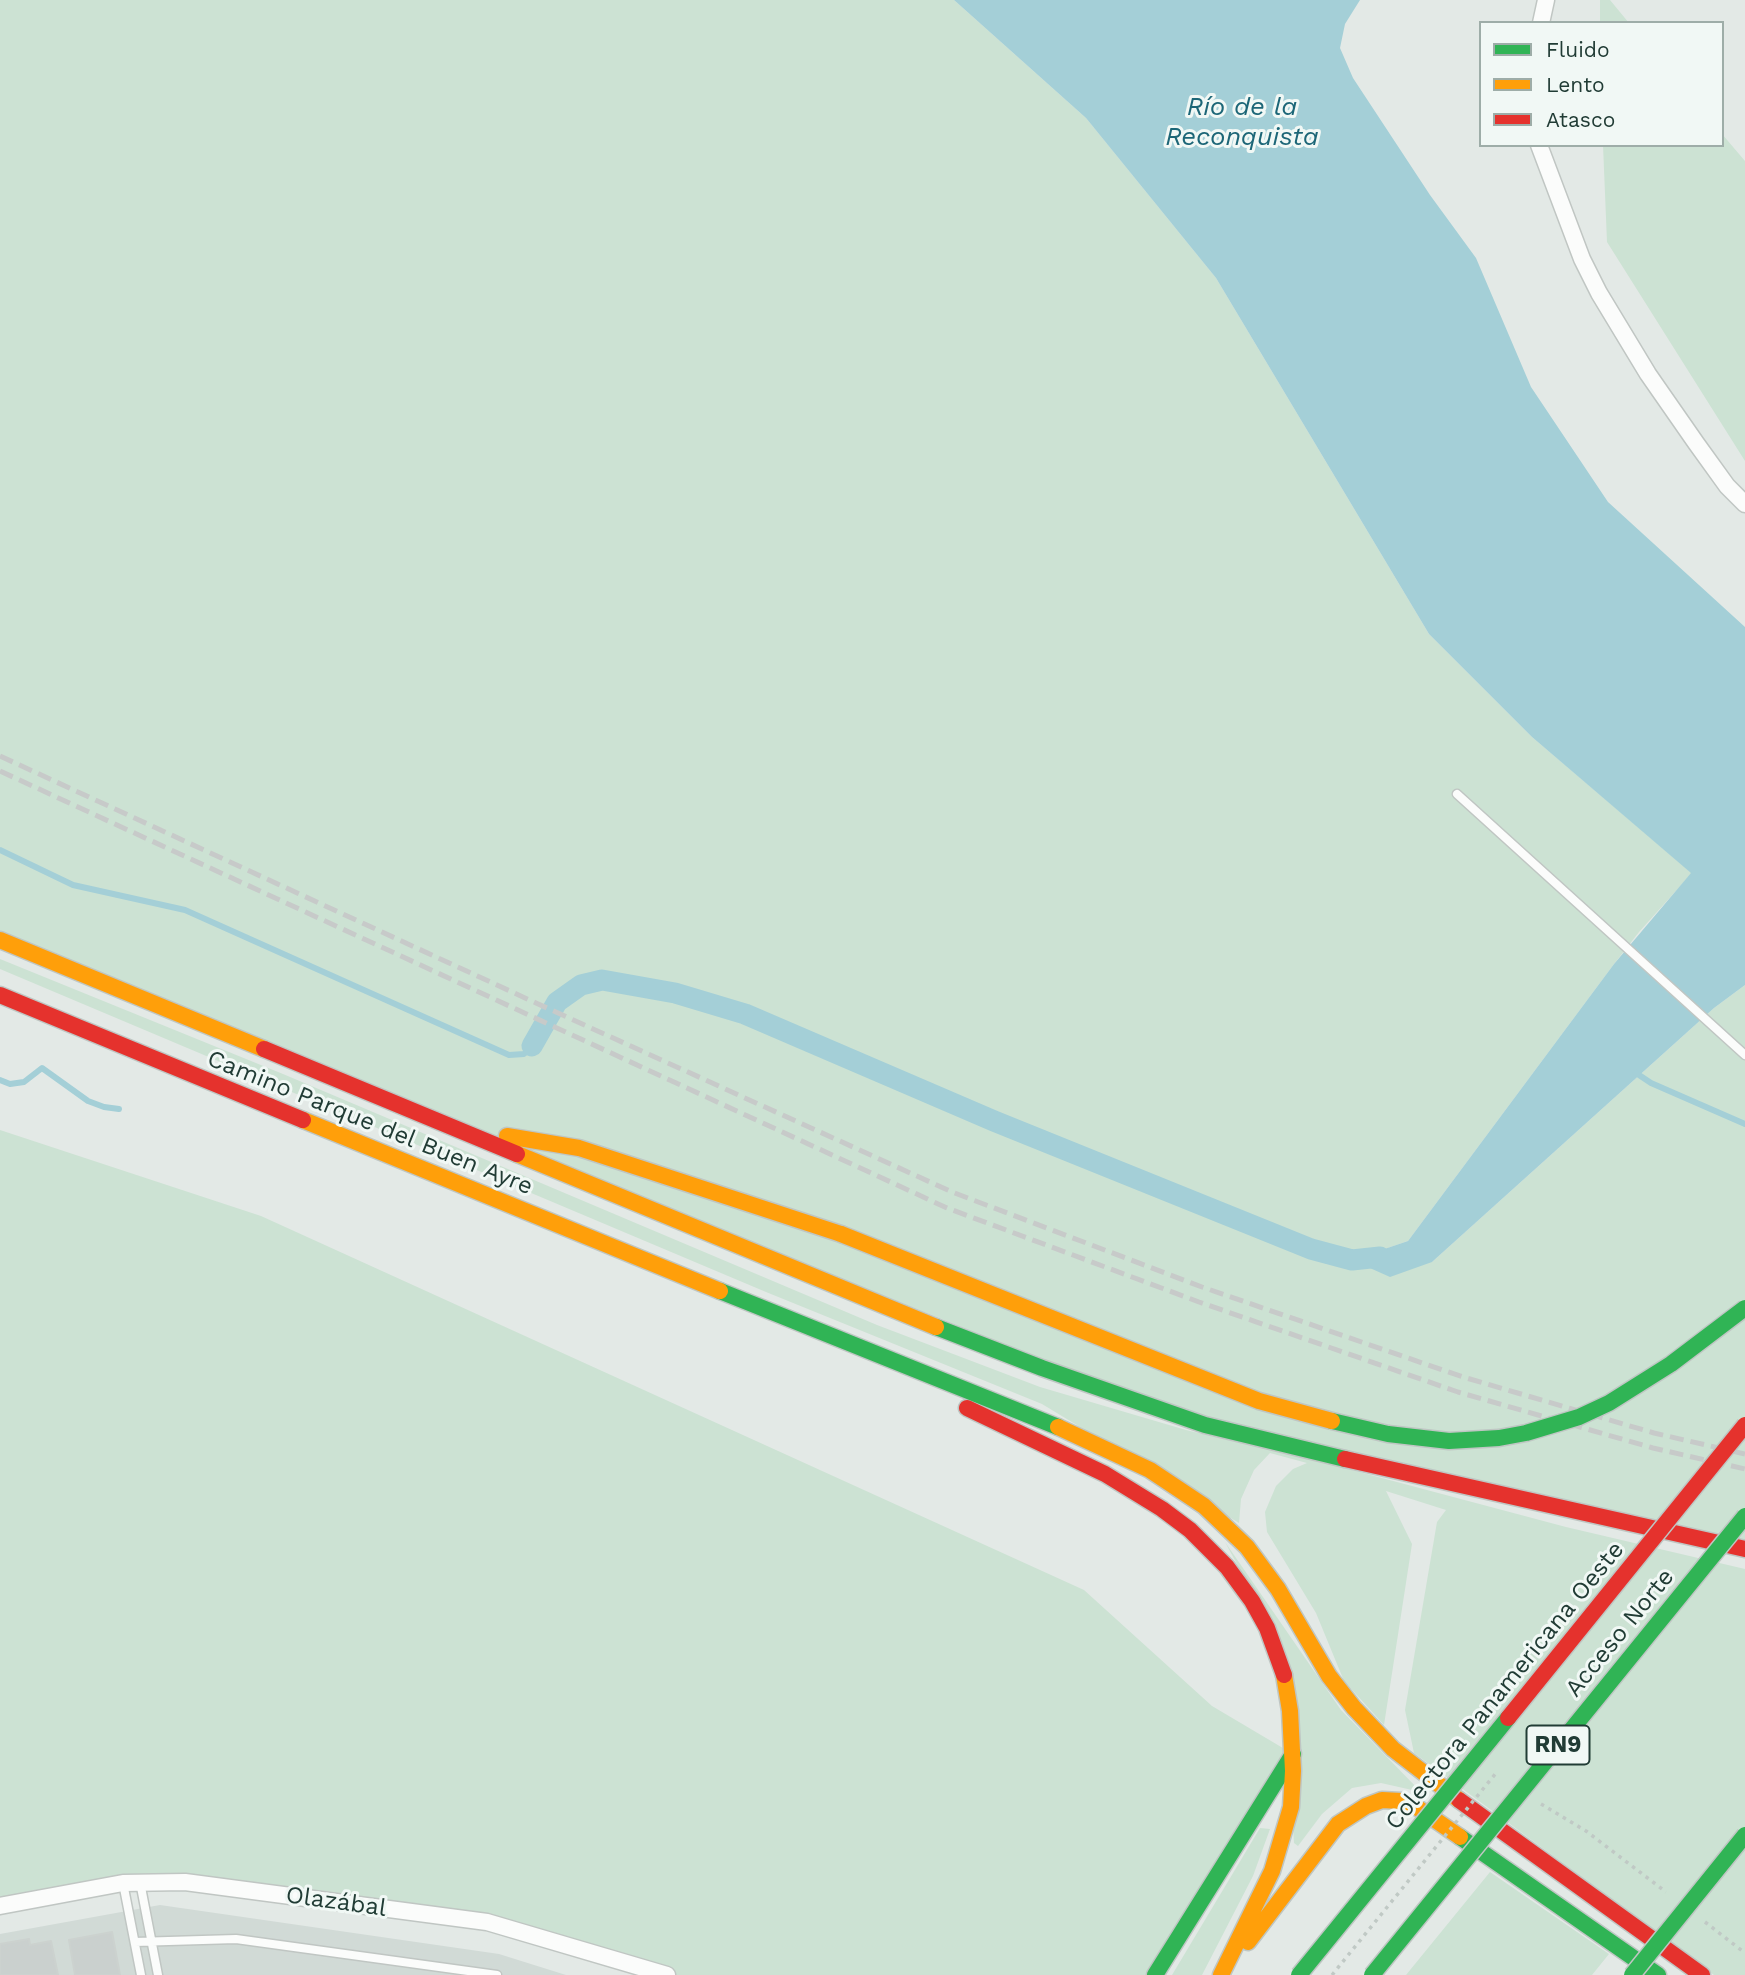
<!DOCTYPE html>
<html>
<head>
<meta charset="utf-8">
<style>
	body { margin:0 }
	#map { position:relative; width:1745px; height:1975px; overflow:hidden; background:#e3e9e6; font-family:"Work Sans",sans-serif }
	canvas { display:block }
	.legend { position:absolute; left:1479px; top:21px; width:245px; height:126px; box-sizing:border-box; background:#f1f8f5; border:2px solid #9eada8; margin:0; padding:9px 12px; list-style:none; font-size:21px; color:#213c35 }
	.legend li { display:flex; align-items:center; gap:14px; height:35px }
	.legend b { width:35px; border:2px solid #9eada8 }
</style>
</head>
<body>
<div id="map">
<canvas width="1745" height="1975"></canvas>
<ul class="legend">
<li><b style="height:9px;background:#30b455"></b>Fluido</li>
<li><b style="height:9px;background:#ff9f0a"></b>Lento</li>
<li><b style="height:9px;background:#e5322d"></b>Atasco</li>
</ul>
</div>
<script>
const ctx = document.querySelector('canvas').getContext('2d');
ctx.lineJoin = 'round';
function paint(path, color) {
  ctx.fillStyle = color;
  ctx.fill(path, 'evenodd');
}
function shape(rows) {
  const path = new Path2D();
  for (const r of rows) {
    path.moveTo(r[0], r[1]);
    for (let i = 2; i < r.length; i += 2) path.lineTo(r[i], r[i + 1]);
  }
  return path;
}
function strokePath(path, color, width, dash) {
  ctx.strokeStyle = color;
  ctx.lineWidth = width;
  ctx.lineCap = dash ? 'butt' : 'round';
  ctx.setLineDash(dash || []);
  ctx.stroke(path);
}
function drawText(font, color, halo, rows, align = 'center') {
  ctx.font = font + ' "Work Sans",sans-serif';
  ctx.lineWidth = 6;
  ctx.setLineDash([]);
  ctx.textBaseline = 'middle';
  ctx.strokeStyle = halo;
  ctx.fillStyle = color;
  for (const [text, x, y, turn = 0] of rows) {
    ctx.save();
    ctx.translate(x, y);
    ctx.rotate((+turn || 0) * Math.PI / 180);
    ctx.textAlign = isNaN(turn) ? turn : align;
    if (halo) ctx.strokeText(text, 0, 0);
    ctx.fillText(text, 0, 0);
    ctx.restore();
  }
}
paint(shape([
	[160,1905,499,1954,566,1975,0,1975,0,1934]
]), '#d1dad6');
paint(shape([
	[0,0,954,0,1086,118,1216,278,1429,634,1532,737,1692,873,1639,932,1614,964,1408,1241,1353,1260,1432,1262,1714,1008,1745,985,1745,1549,1205,1425,0,940],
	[1600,0,1610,0,1629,23,1600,23],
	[1722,134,1745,161,1745,461,1607,242,1603,145,1722,145],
	[0,959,283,1074,877,1325,1040,1387,1186,1430,1318,1461,1566,1527,1745,1569,1745,1975,1714,1975,1414,1753,1405,1710,1437,1522,1446,1510,1386,1491,1412,1544,1384,1725,1344,1681,1316,1613,1267,1532,1265,1512,1276,1486,1293,1469,1307,1463,1270,1453,1254,1470,1241,1499,1239,1523,1042,1404,766,1292,0,969],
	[0,1130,261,1216,1084,1590,1212,1706,1293,1754,1155,1975,667,1975,487,1922,185,1882,0,1906],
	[1225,1542,1341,1710,1421,1792,1381,1783,1352,1788,1322,1814,1298,1846,1294,1843,1283,1649],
	[1260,1828,1270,1829,1253,1876,1202,1975,1172,1975],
	[1490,1872,1609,1954,1592,1975,1406,1975]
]), '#cce2d3');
paint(shape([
	[954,0,1360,0,1345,24,1340,48,1353,78,1430,195,1476,258,1531,387,1608,502,1745,627,1745,985,1714,1008,1432,1262,1390,1277,1352,1260,1408,1241,1614,964,1691,873,1532,737,1429,634,1216,278,1086,118]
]), '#a4cfd7');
strokePath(shape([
	[0,850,73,885,185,910,509,1055,524,1054,532,1046],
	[1636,1073,1651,1083,1745,1124],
	[0,1080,10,1084,24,1082,42,1068,88,1101,104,1107,119,1109]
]), '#a4cfd7', 6);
strokePath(shape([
	[532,1046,557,1002,581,985,602,980,675,993,745,1014,994,1121,1311,1249,1352,1260,1380,1257]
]), '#a4cfd7', 21);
const building = shape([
	[112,1932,120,1975,75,1975,69,1940,112,1932],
	[29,1939,30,1945,51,1941,58,1975,0,1975,0,1944,29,1939]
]);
paint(building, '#cad0ce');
strokePath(building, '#ccd2cf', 2);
const lane = shape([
	[1457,794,1745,1055],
	[140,1882,158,1975],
	[123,1883,141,1975],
	[135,1942,236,1939,497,1975]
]);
const street = shape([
	[1541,23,1546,0],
	[1539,145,1582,259,1599,293,1648,374,1696,443,1727,486,1745,504],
	[0,1906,123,1883,185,1882,487,1922,667,1975]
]);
const fast = shape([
	[720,1291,1058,1427],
	[936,1327,1042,1368,1205,1425,1345,1459],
	[1460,1837,1658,1975],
	[1155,1975,1293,1754]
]);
const slow = shape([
	[0,940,264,1049],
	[303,1120,720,1291],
	[507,1136,579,1148,841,1234],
	[517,1154,936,1327],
	[1058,1427,1150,1470,1204,1506,1247,1547,1278,1589,1329,1676,1354,1708,1393,1749,1459,1800],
	[1248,1942,1338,1824,1366,1806,1382,1800,1401,1801,1418,1808,1460,1837],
	[1221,1975,1272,1871,1291,1807,1293,1771,1290,1711,1284,1675]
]);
const jam = shape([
	[0,995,303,1120],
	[264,1049,517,1154],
	[967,1408,1105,1474,1162,1509,1190,1530,1227,1567,1252,1601,1267,1628,1284,1675],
	[1345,1459,1745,1549],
	[1459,1800,1702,1975]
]);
strokePath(lane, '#c0c6c3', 11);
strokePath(street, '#c0c6c3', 19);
strokePath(fast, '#bfc6c3', 19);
strokePath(slow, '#bfc6c3', 19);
strokePath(jam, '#bfc6c3', 19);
strokePath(shape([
	[1541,1804,1586,1831,1666,1892],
	[1705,1922,1745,1953]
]), '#c0c9c5', 3.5, [3.5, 5]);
strokePath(lane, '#fbfcfb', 8);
strokePath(street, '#fbfcfb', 16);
strokePath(fast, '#30b455', 16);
strokePath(slow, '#ff9f0a', 16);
strokePath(jam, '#e5322d', 16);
strokePath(shape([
	[0,756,536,1003,952,1192,1202,1287,1463,1377,1654,1433,1745,1454],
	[0,771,947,1208,1199,1302,1458,1392,1653,1448,1745,1469]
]), '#c7cac9', 5, [14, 7]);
const fastBridge = shape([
	[1332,1421,1388,1434,1449,1441,1499,1438,1526,1433,1579,1417,1609,1403,1671,1364,1745,1308],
	[1299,1975,1508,1718],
	[1372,1975,1745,1516],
	[1632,1975,1745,1835]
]);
const slowBridge = shape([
	[841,1234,1259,1401,1332,1421]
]);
const jamBridge = shape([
	[1508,1718,1745,1425]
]);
strokePath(fastBridge, '#bfc6c3', 19, []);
strokePath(slowBridge, '#bfc6c3', 19, []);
strokePath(jamBridge, '#bfc6c3', 19, []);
strokePath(shape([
	[1332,1975,1496,1773]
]), '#c0c9c5', 3.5, [3.5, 5]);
strokePath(fastBridge, '#30b455', 16);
strokePath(slowBridge, '#ff9f0a', 16);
strokePath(jamBridge, '#e5322d', 16);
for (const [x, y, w] of [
	[1558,1745,63]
]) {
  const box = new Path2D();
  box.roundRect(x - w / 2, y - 19.5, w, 39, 5);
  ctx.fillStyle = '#f1f8f5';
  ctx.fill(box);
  strokePath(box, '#213c35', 2);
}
drawText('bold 23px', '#213c35', null, [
	["RN9",1558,1745]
]);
drawText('24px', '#213c35', '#f1f8f5', [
	["Camino Parque del Buen Ayre",370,1123,22],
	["Acceso Norte",1620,1633,-51],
	["Colectora Panamericana Oeste",1505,1686,-51],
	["Olazábal",336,1902,8]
]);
drawText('italic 26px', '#1c6677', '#f1f8f5', [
	["Río de la",1242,107],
	["Reconquista",1242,137]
]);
</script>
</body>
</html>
